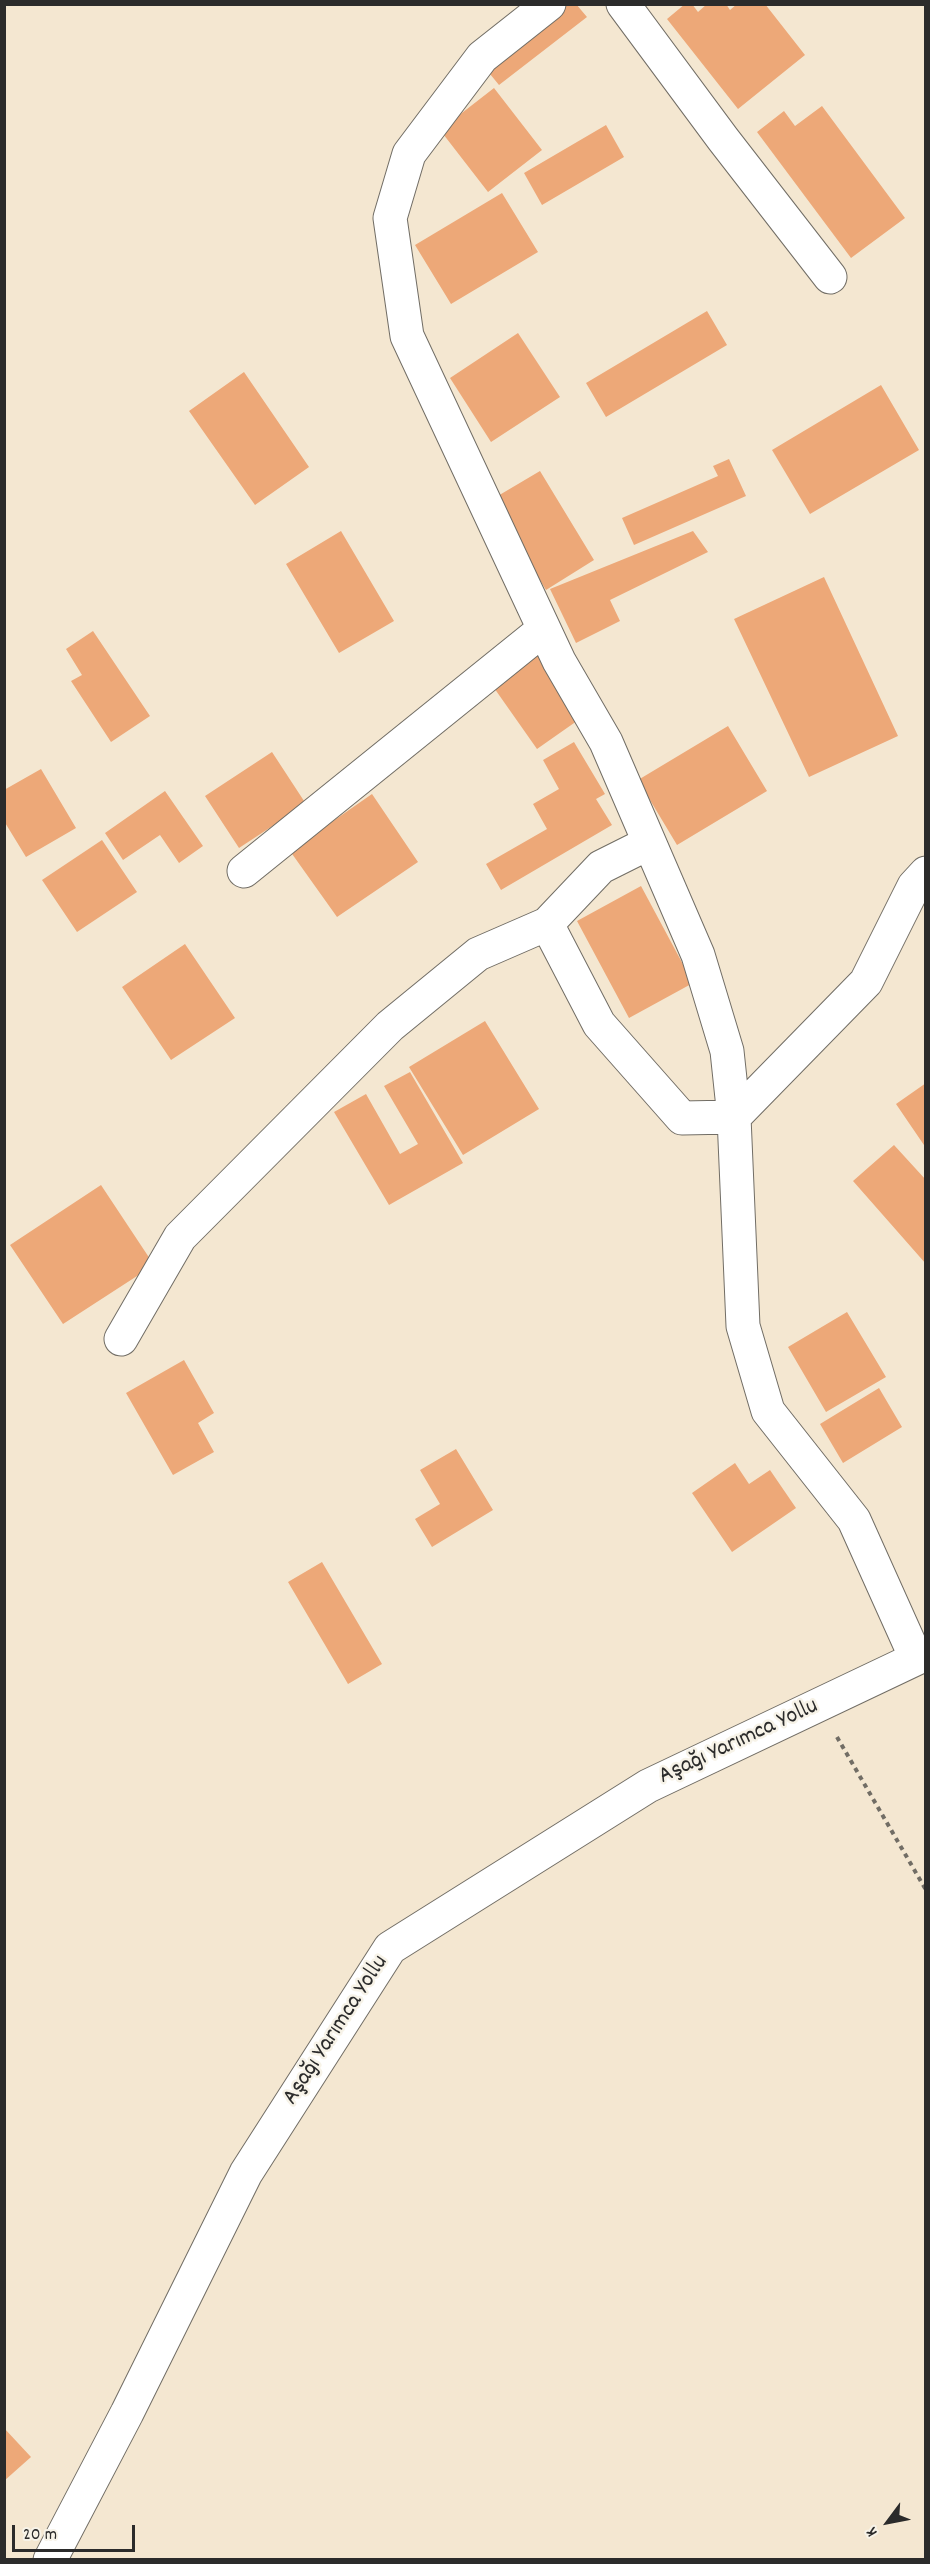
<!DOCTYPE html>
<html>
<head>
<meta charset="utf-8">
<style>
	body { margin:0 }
	#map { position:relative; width:930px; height:2564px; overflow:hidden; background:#f4e7d1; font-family:Dekko,sans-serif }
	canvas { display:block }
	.frame { position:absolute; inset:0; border:6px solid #2b2b2b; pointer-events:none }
	.north { position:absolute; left:858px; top:2492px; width:60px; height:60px; -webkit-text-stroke:4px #f7f3e8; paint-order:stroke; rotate:238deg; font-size:16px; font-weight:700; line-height:24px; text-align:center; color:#2b2b2b }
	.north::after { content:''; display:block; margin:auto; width:21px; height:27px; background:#2b2b2b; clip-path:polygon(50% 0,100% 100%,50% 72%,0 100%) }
	.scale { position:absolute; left:12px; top:2525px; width:123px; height:27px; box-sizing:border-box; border:3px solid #2b2b2b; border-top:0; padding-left:8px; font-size:18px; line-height:21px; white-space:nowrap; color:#2b2b2b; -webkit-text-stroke:4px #f7f3e8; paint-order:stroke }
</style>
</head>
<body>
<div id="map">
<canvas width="930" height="2564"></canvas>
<div class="frame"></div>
<div class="north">K</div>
<div class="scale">20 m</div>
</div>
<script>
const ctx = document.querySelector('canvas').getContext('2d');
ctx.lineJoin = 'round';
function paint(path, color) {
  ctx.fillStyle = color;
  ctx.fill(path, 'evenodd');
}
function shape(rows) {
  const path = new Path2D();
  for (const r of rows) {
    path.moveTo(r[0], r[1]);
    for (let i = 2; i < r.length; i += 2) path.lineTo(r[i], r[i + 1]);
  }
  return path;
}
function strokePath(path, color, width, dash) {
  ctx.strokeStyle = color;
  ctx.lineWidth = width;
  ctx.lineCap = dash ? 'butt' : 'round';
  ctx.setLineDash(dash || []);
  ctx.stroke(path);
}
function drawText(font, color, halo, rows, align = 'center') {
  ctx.font = font + ' Dekko,sans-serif';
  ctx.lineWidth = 5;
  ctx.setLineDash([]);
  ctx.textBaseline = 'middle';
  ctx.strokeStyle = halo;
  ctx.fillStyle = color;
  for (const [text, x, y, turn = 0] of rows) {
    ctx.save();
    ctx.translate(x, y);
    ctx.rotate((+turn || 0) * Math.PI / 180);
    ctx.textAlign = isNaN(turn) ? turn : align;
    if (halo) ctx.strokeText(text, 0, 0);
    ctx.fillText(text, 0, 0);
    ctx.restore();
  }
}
paint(shape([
	[558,4,576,4,587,17,499,85,481,63],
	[685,4,692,4,698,12,707,4,726,4,730,10,737,4,765,4,805,55,738,109,667,19],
	[494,88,542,150,488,192,440,130],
	[822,106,905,218,851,258,757,132,784,111,795,126],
	[606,125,624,157,542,205,524,173],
	[502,193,538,252,451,304,415,245],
	[707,311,727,345,606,417,586,383],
	[518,333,560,397,491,442,450,378],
	[244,372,309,467,255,505,189,411],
	[881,385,919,450,810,514,772,450],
	[729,459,746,496,634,545,622,518,718,476,713,466],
	[540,471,594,560,546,590,491,500],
	[341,531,394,621,339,653,286,564],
	[693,531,708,552,610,600,620,621,576,643,550,589],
	[824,577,898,736,809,777,734,619],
	[93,631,150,716,111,742,71,681,82,675,66,649],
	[540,652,584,716,537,749,492,685],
	[728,726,767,791,677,845,638,780],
	[574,742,605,794,596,799,612,825,501,890,486,864,547,829,533,804,559,789,543,760],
	[272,752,306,804,239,848,205,796],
	[41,769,76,828,26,857,4,821,4,790],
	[165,791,203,846,179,863,160,835,123,860,105,833],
	[372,794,418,862,337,917,290,851],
	[102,840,137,892,77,932,42,880],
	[641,886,693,983,629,1018,577,921],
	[185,944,235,1018,171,1060,122,987],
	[485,1021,539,1109,463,1155,409,1067],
	[410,1072,463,1163,389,1205,334,1112,366,1094,400,1154,418,1144,384,1086],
	[926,1083,926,1148,896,1104],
	[894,1145,926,1180,926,1264,853,1181],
	[101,1185,154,1265,63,1324,10,1245],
	[847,1312,886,1377,826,1412,788,1347],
	[184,1360,214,1413,198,1423,214,1452,173,1475,126,1393],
	[879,1388,902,1427,843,1463,820,1424],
	[456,1449,493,1510,432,1547,415,1519,440,1504,420,1470],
	[735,1463,749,1484,770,1470,796,1508,732,1552,692,1493],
	[322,1562,382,1664,348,1684,288,1582],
	[4,2428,31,2457,4,2481]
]), '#eda878');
const street = shape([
	[549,4,482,57,409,154,390,218,407,336,559,661,606,742,698,955,727,1051,734,1117,743,1326,768,1411,854,1520,916,1658],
	[623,4,723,139,830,277],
	[649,843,601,867,547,924,599,1024,682,1118,734,1117,866,982,914,886,926,873],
	[244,871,544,629],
	[121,1339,180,1237,390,1026,478,954,547,924]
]);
const secondary = shape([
	[50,2560,127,2413,246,2173,390,1948,648,1786,926,1654]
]);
strokePath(street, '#716d65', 35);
strokePath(secondary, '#716d65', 35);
strokePath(shape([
	[837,1737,926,1890]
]), '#716d65', 4, [4.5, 4.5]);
strokePath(street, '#fff', 33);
strokePath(secondary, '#fff', 33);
drawText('24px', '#2b2b2b', '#f7f3e8', [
	["Aşağı Yarımca Yollu",739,1743,-25],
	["Aşağı Yarımca Yollu",337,2031,-57]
]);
</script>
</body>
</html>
